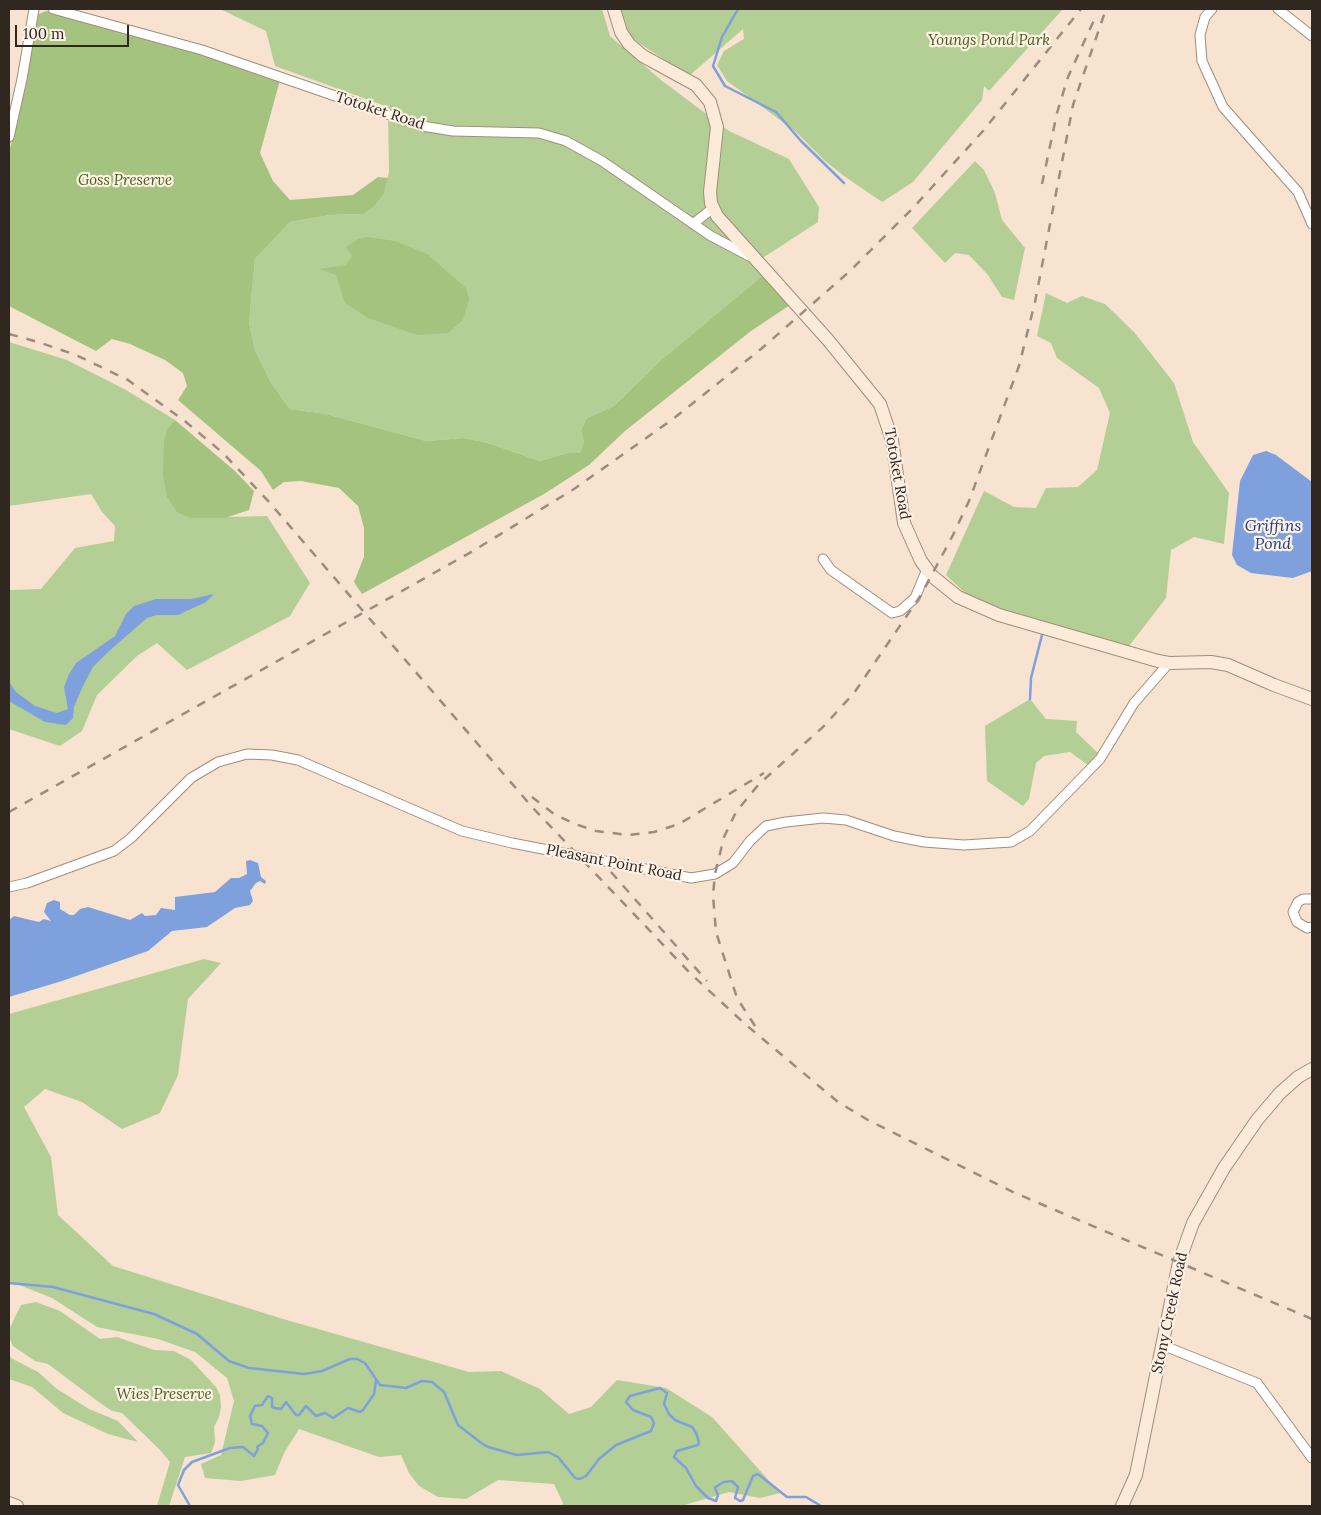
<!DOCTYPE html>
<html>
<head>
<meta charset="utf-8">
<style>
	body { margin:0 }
	#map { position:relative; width:1321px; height:1515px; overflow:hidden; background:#f8e2d0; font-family:Lora,serif }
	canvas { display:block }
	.frame { position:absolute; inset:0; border:10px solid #2f2720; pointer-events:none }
	.scale { position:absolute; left:15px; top:25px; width:114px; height:22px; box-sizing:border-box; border:2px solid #2f2720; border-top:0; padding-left:6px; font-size:15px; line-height:18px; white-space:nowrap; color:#2f2720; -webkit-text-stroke:4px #fef1e6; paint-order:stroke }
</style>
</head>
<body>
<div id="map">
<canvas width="1321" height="1515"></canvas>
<div class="frame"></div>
<div class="scale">100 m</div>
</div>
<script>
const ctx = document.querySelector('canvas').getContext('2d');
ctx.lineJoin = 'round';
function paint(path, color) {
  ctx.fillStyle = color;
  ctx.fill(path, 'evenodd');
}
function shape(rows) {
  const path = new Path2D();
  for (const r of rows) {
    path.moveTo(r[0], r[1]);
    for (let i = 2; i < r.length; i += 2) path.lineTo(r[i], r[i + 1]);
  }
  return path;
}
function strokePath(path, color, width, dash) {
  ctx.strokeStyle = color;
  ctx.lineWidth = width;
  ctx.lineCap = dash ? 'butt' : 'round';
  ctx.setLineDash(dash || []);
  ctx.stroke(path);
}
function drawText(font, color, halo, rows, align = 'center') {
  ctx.font = font + ' Lora,serif';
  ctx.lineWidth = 4.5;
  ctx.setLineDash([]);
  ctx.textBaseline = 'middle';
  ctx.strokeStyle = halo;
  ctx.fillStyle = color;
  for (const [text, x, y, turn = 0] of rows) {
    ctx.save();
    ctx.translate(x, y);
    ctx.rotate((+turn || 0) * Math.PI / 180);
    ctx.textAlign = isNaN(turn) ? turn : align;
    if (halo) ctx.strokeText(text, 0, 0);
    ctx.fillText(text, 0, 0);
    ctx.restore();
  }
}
paint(shape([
	[220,9,602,9,610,36,661,80,729,131,789,159,819,207,818,222,761,259,762,276,660,361,614,406,587,418,581,430,584,442,580,453,567,453,540,461,488,443,464,438,426,441,326,414,290,409,271,383,255,350,249,323,255,259,290,222,330,215,363,214,384,194,389,172,388,107,275,66,266,31],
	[620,9,1063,9,989,91,984,86,982,100,913,182,882,202,844,176,824,160,795,131,727,81,717,65,724,51,744,39,743,29,689,76,627,35],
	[975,161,984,170,995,193,1002,220,1025,248,1014,300,1002,297,988,275,969,255,955,253,945,263,912,228],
	[1046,293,1067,303,1082,296,1105,304,1134,332,1174,383,1193,442,1229,493,1224,544,1194,537,1171,550,1166,598,1129,646,1000,610,965,593,946,575,984,491,1014,507,1036,508,1046,488,1078,487,1097,470,1110,413,1099,388,1057,358,1051,343,1037,336],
	[9,342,67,360,126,390,175,420,168,428,191,518,267,516,310,583,290,616,187,670,157,643,137,656,97,695,82,731,60,746,9,729,9,590,41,589,75,548,114,541,115,526,102,512,91,494,9,506],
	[1030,699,1046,719,1077,721,1076,732,1098,753,1088,765,1070,752,1044,756,1036,763,1029,799,1023,806,987,781,985,726],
	[204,959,221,963,188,999,178,1075,160,1113,122,1129,82,1102,45,1089,24,1107,51,1157,58,1215,113,1266,283,1319,469,1372,501,1371,540,1389,569,1414,591,1407,617,1380,666,1388,712,1417,780,1493,760,1498,729,1492,681,1506,562,1506,563,1503,554,1484,498,1480,466,1499,438,1497,419,1486,409,1473,401,1455,379,1457,299,1429,284,1453,275,1475,241,1481,205,1478,201,1464,221,1455,234,1401,227,1378,195,1352,158,1339,97,1327,52,1298,9,1281,9,1014],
	[36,1302,60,1311,100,1339,117,1337,154,1350,174,1351,191,1360,216,1387,220,1395,221,1407,219,1417,214,1427,215,1442,211,1453,185,1457,169,1506,157,1506,170,1462,161,1451,122,1413,112,1411,96,1400,48,1364,35,1361,13,1346,9,1337,9,1330,16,1315,21,1305],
	[9,1354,11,1358,38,1372,57,1389,89,1409,118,1421,138,1442,108,1434,63,1413,32,1387,9,1379]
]), '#b4cf95');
paint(shape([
	[46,11,161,42,280,80,260,153,273,181,290,200,353,195,378,177,388,178,384,194,374,206,363,214,330,215,290,222,255,259,249,323,255,350,271,383,290,409,326,414,426,441,464,438,488,443,540,461,567,453,580,453,584,442,581,430,587,418,614,406,660,361,762,276,790,305,751,331,625,431,589,465,544,494,362,594,354,582,364,557,364,528,358,506,339,488,301,481,284,482,273,490,261,471,178,400,187,386,183,373,165,360,130,344,112,339,96,351,9,306,9,152,25,89,37,15],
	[367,237,395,241,427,254,466,288,469,299,463,320,448,333,417,335,368,318,345,303,336,275,319,269,346,265,352,256,346,247,358,239],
	[175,420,236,472,254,491,249,510,225,518,191,518,177,512,167,497,163,475,164,440,168,428]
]), '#a4c37e');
paint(shape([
	[1266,451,1276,455,1312,482,1312,571,1293,578,1251,573,1237,565,1232,555,1240,481,1253,455],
	[214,594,206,602,178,615,157,615,147,618,108,652,93,667,82,688,74,707,73,718,66,725,45,722,9,701,9,682,16,692,35,706,57,713,68,709,64,687,69,674,76,663,115,636,126,614,134,606,156,599,191,599],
	[250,860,258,863,261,877,266,881,265,884,260,881,256,883,250,891,253,901,250,905,235,908,207,927,172,931,148,951,62,981,9,997,9,920,14,916,39,922,44,919,51,921,44,912,47,903,54,900,60,902,60,909,70,915,74,915,80,909,88,907,130,920,142,913,145,916,156,915,161,908,175,910,175,897,215,892,231,878,239,878,247,874,246,861]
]), '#7ea0dd');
strokePath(shape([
	[738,9,722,37,713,66,725,86,776,112,801,141,844,183],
	[1030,699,1031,678,1042,635],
	[9,1283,53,1287,154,1314,197,1334,229,1361,249,1368,304,1374,322,1371,350,1359,357,1359,365,1363,380,1385,406,1388,422,1381,432,1382,444,1392,458,1425,480,1442,488,1447,517,1455,548,1452,558,1457,575,1478,580,1479,586,1476,599,1459,616,1445,651,1431,654,1423,651,1417,633,1410,626,1402,630,1396,660,1388,667,1393,664,1404,669,1414,675,1420,692,1427,696,1433,699,1442,698,1445,677,1451,674,1457,686,1468,696,1486,708,1498,716,1501,718,1495,715,1488,717,1486,724,1482,732,1481,738,1487,735,1498,740,1501,743,1500,753,1476,758,1474,787,1497,806,1497,821,1506],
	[190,1506,178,1485,184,1470,192,1462,230,1448,243,1447,254,1456,258,1449,257,1447,263,1443,268,1433,262,1426,252,1424,250,1416,255,1406,262,1405,268,1396,272,1398,272,1407,275,1408,281,1409,286,1402,296,1415,299,1415,306,1406,316,1416,325,1413,333,1418,348,1408,360,1412,363,1410,374,1394,376,1381]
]), '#7ea0dd', 2.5);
const minor = shape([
	[53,9,202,50,422,126,453,131,539,133,566,141,602,161,711,236,749,256],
	[1212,9,1205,17,1200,35,1202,61,1223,107,1298,192,1312,224],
	[1278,9,1312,36],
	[9,137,22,79,34,9],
	[693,224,713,208],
	[823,559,831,570,892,613,900,611,915,598,927,569],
	[9,887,27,883,114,851,131,838,191,778,218,762,247,754,272,755,298,760,462,831,512,843,691,878,715,874,733,863,750,841,766,826,786,822,823,818,846,820,894,836,924,842,964,845,1011,842,1030,831,1100,759,1134,703,1169,663],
	[1312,899,1303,899,1298,902,1293,912,1297,922,1307,928,1312,927],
	[1162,1345,1257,1383,1312,1458]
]);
const secondary = shape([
	[614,9,621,32,629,44,643,56,696,85,710,102,717,127,710,192,711,203,717,216,828,340,880,404,892,440,904,523,921,561,932,576,958,597,999,615,1158,661,1169,663,1211,662,1228,665,1274,685,1312,699],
	[9,1503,17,1506],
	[1122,1506,1136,1475,1179,1262,1193,1223,1224,1168,1257,1120,1280,1093,1298,1077,1312,1069]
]);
strokePath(minor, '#a28d7c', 11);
strokePath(secondary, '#a28d7c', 14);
strokePath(minor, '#fff', 9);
strokePath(secondary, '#fdebd9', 12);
strokePath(shape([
	[1042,184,1057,113,1068,77,1095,18],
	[9,334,38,342,76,355,128,380,186,422,223,453,269,502,533,808,690,973,745,1024,838,1102,868,1120,1015,1193,1312,1319],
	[532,797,554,814,575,824,596,831,628,835,654,832,679,824,764,773],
	[9,812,473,551,574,489,673,419,761,349,850,271,913,208,983,131,1081,9],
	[611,872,707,981],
	[755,1026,737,998,716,932,713,895,715,874,724,837,736,812,759,784,823,727,854,693,921,595,953,535,969,501,1019,366,1035,302,1073,105,1106,9]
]), '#9b8c7f', 2.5, [9, 9]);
drawText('italic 15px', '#446019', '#fef1e6', [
	["Youngs Pond Park",989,41],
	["Goss Preserve",125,181],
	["Wies Preserve",164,1395]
]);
drawText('15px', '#2f2720', '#fef1e6', [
	["Totoket Road",380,111,18],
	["Totoket Road",897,474,80],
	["Pleasant Point Road",614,863,11],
	["Stony Creek Road",1170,1313,-78]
]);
drawText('italic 16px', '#183e86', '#fef1e6', [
	["Griffins",1273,526],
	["Pond",1273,544]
]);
</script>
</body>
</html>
